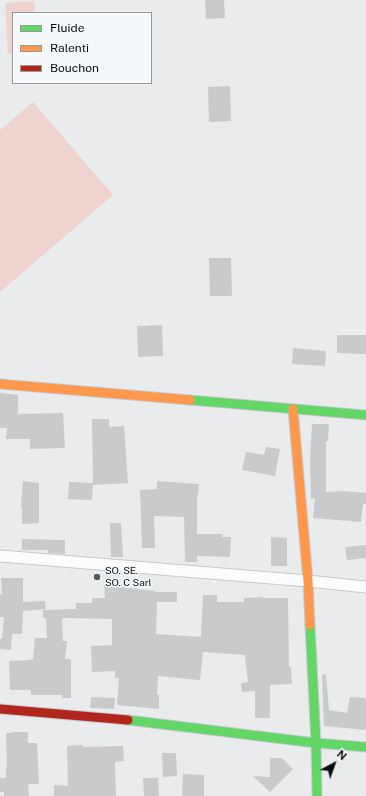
<!DOCTYPE html>
<html>
<head>
<meta charset="utf-8">
<style>
	body { margin:0 }
	#map { position:relative; width:366px; height:796px; overflow:hidden; background:#e9ebed; font-family:"Public Sans",sans-serif }
	canvas { display:block }
	.legend { position:absolute; left:12px; top:12px; width:140px; height:72px; box-sizing:border-box; background:#f5f9fb; border:1px solid #979a9b; margin:0; padding:5px 7px; list-style:none; font-size:12px; color:#0a0b0c }
	.legend li { display:flex; align-items:center; gap:8px; height:20px }
	.legend b { width:20px; border:1px solid #979a9b }
	.north { position:absolute; left:314px; top:744px; width:40px; height:40px; -webkit-text-stroke:3px #f5f9fb; paint-order:stroke; rotate:41deg; font-size:11px; font-weight:700; line-height:16px; text-align:center; color:#0a0b0c }
	.north::after { content:''; display:block; margin:auto; width:14px; height:18px; background:#0a0b0c; clip-path:polygon(50% 0,100% 100%,50% 72%,0 100%) }
</style>
</head>
<body>
<div id="map">
<canvas width="366" height="796"></canvas>
<ul class="legend">
<li><b style="height:5px;background:#63d668"></b>Fluide</li>
<li><b style="height:5px;background:#ff974d"></b>Ralenti</li>
<li><b style="height:5px;background:#b3261e"></b>Bouchon</li>
</ul>
<div class="north">N</div>
</div>
<script>
const ctx = document.querySelector('canvas').getContext('2d');
ctx.lineJoin = 'round';
function paint(path, color) {
  ctx.fillStyle = color;
  ctx.fill(path, 'evenodd');
}
function shape(rows) {
  const path = new Path2D();
  for (const r of rows) {
    path.moveTo(r[0], r[1]);
    for (let i = 2; i < r.length; i += 2) path.lineTo(r[i], r[i + 1]);
  }
  return path;
}
function strokePath(path, color, width, dash) {
  ctx.strokeStyle = color;
  ctx.lineWidth = width;
  ctx.lineCap = dash ? 'butt' : 'round';
  ctx.setLineDash(dash || []);
  ctx.stroke(path);
}
function drawText(font, color, halo, rows, align = 'center') {
  ctx.font = font + ' "Public Sans",sans-serif';
  ctx.lineWidth = 3;
  ctx.setLineDash([]);
  ctx.textBaseline = 'middle';
  ctx.strokeStyle = halo;
  ctx.fillStyle = color;
  for (const [text, x, y, turn = 0] of rows) {
    ctx.save();
    ctx.translate(x, y);
    ctx.rotate((+turn || 0) * Math.PI / 180);
    ctx.textAlign = isNaN(turn) ? turn : align;
    if (halo) ctx.strokeText(text, 0, 0);
    ctx.fillText(text, 0, 0);
    ctx.restore();
  }
}
paint(shape([
	[34,1,35,13,13,13,13,53,8,54,5,3],
	[33,102,113,195,0,292,0,130]
]), '#eed3cf');
paint(shape([
	[205,0,224,0,225,18,206,19],
	[230,86,231,121,209,122,208,87],
	[209,258,231,258,232,296,210,296],
	[162,325,163,356,138,357,137,326],
	[337,335,366,335,366,354,337,353],
	[293,348,326,351,325,366,292,364],
	[0,393,18,395,18,414,63,413,65,448,30,449,30,439,6,439,7,428,0,428],
	[92,419,109,419,109,427,124,426,128,483,93,485],
	[312,424,329,424,328,441,326,441,326,492,343,491,366,493,366,504,363,504,361,522,313,518,315,498,311,499,310,461],
	[266,447,280,449,275,476,242,470,246,452,264,455],
	[23,481,39,483,39,523,22,524,22,508,21,507],
	[157,481,199,484,198,496,197,495,197,534,223,534,222,537,231,537,230,557,197,556,197,562,185,562,184,517,154,516,155,548,142,548,140,490,157,489],
	[69,482,93,483,92,500,68,499],
	[110,523,121,523,123,557,111,557],
	[271,537,287,538,287,566,271,566],
	[22,539,65,540,65,554,48,553,48,550,22,550],
	[366,545,366,558,347,560,345,547],
	[1,578,23,578,23,602,45,601,46,609,23,611,22,634,12,634,11,650,0,649,0,639,2,639,4,617,0,617,0,594,2,594],
	[104,584,120,584,120,587,155,591,155,592,177,592,177,602,157,602,156,634,201,637,203,595,217,595,217,602,244,602,244,598,262,597,262,598,288,598,289,667,291,667,292,684,270,685,270,718,255,718,255,691,242,692,241,683,248,682,245,655,203,652,200,680,158,676,157,695,159,695,159,709,117,705,119,678,115,678,115,671,92,672,91,646,112,645,112,619,62,618,63,641,67,641,65,659,71,659,71,698,62,698,62,695,31,695,31,690,10,690,9,661,31,660,31,659,33,659,35,638,47,638,46,618,43,618,43,610,76,609,76,603,92,603,92,598,105,598],
	[326,674,329,710,347,713,350,697,366,698,366,730,324,726,322,675],
	[91,697,115,698,114,709,90,708],
	[11,732,28,732,28,743,37,743,39,784,28,784,29,796,4,796,4,792,0,792,0,778,6,778,6,768,7,767,6,733,11,733],
	[83,745,83,747,123,746,124,761,115,762,116,796,54,796,54,785,68,786,67,746],
	[162,753,176,753,177,776,163,777],
	[270,758,282,758,293,769,270,792,253,776,270,777],
	[183,774,204,775,204,796,182,796],
	[143,778,158,778,159,796,144,796]
]), '#c9cacb');
const street = shape([
	[0,556,308,581,366,587]
]);
const fast = shape([
	[190,400,366,415],
	[310,625,316,743,317,796],
	[128,720,316,743,366,747]
]);
const slow = shape([
	[0,384,190,400],
	[293,409,308,581,310,625]
]);
const jam = shape([
	[0,709,128,720]
]);
strokePath(street, '#c7c9ca', 13);
strokePath(fast, '#c7c9ca', 11);
strokePath(slow, '#c7c9ca', 11);
strokePath(jam, '#c7c9ca', 11);
strokePath(street, '#fcfcfc', 11);
strokePath(fast, '#63d668', 9);
strokePath(slow, '#ff974d', 9);
strokePath(jam, '#b3261e', 9);
for (const [x, y, r, color] of [
	[97,577,4,"#58595b"]
]) {
  const dot = new Path2D();
  dot.arc(x, y, r, 0, 2 * Math.PI);
  ctx.fillStyle = color;
  ctx.fill(dot);
  strokePath(dot, '#f5f9fb', 1.5);
}
drawText('10px', '#0a0b0c', '#f5f9fb', [
	["SO. SE.",105,571],
	["SO. C Sarl",105,583]
], 'left');
</script>
</body>
</html>
